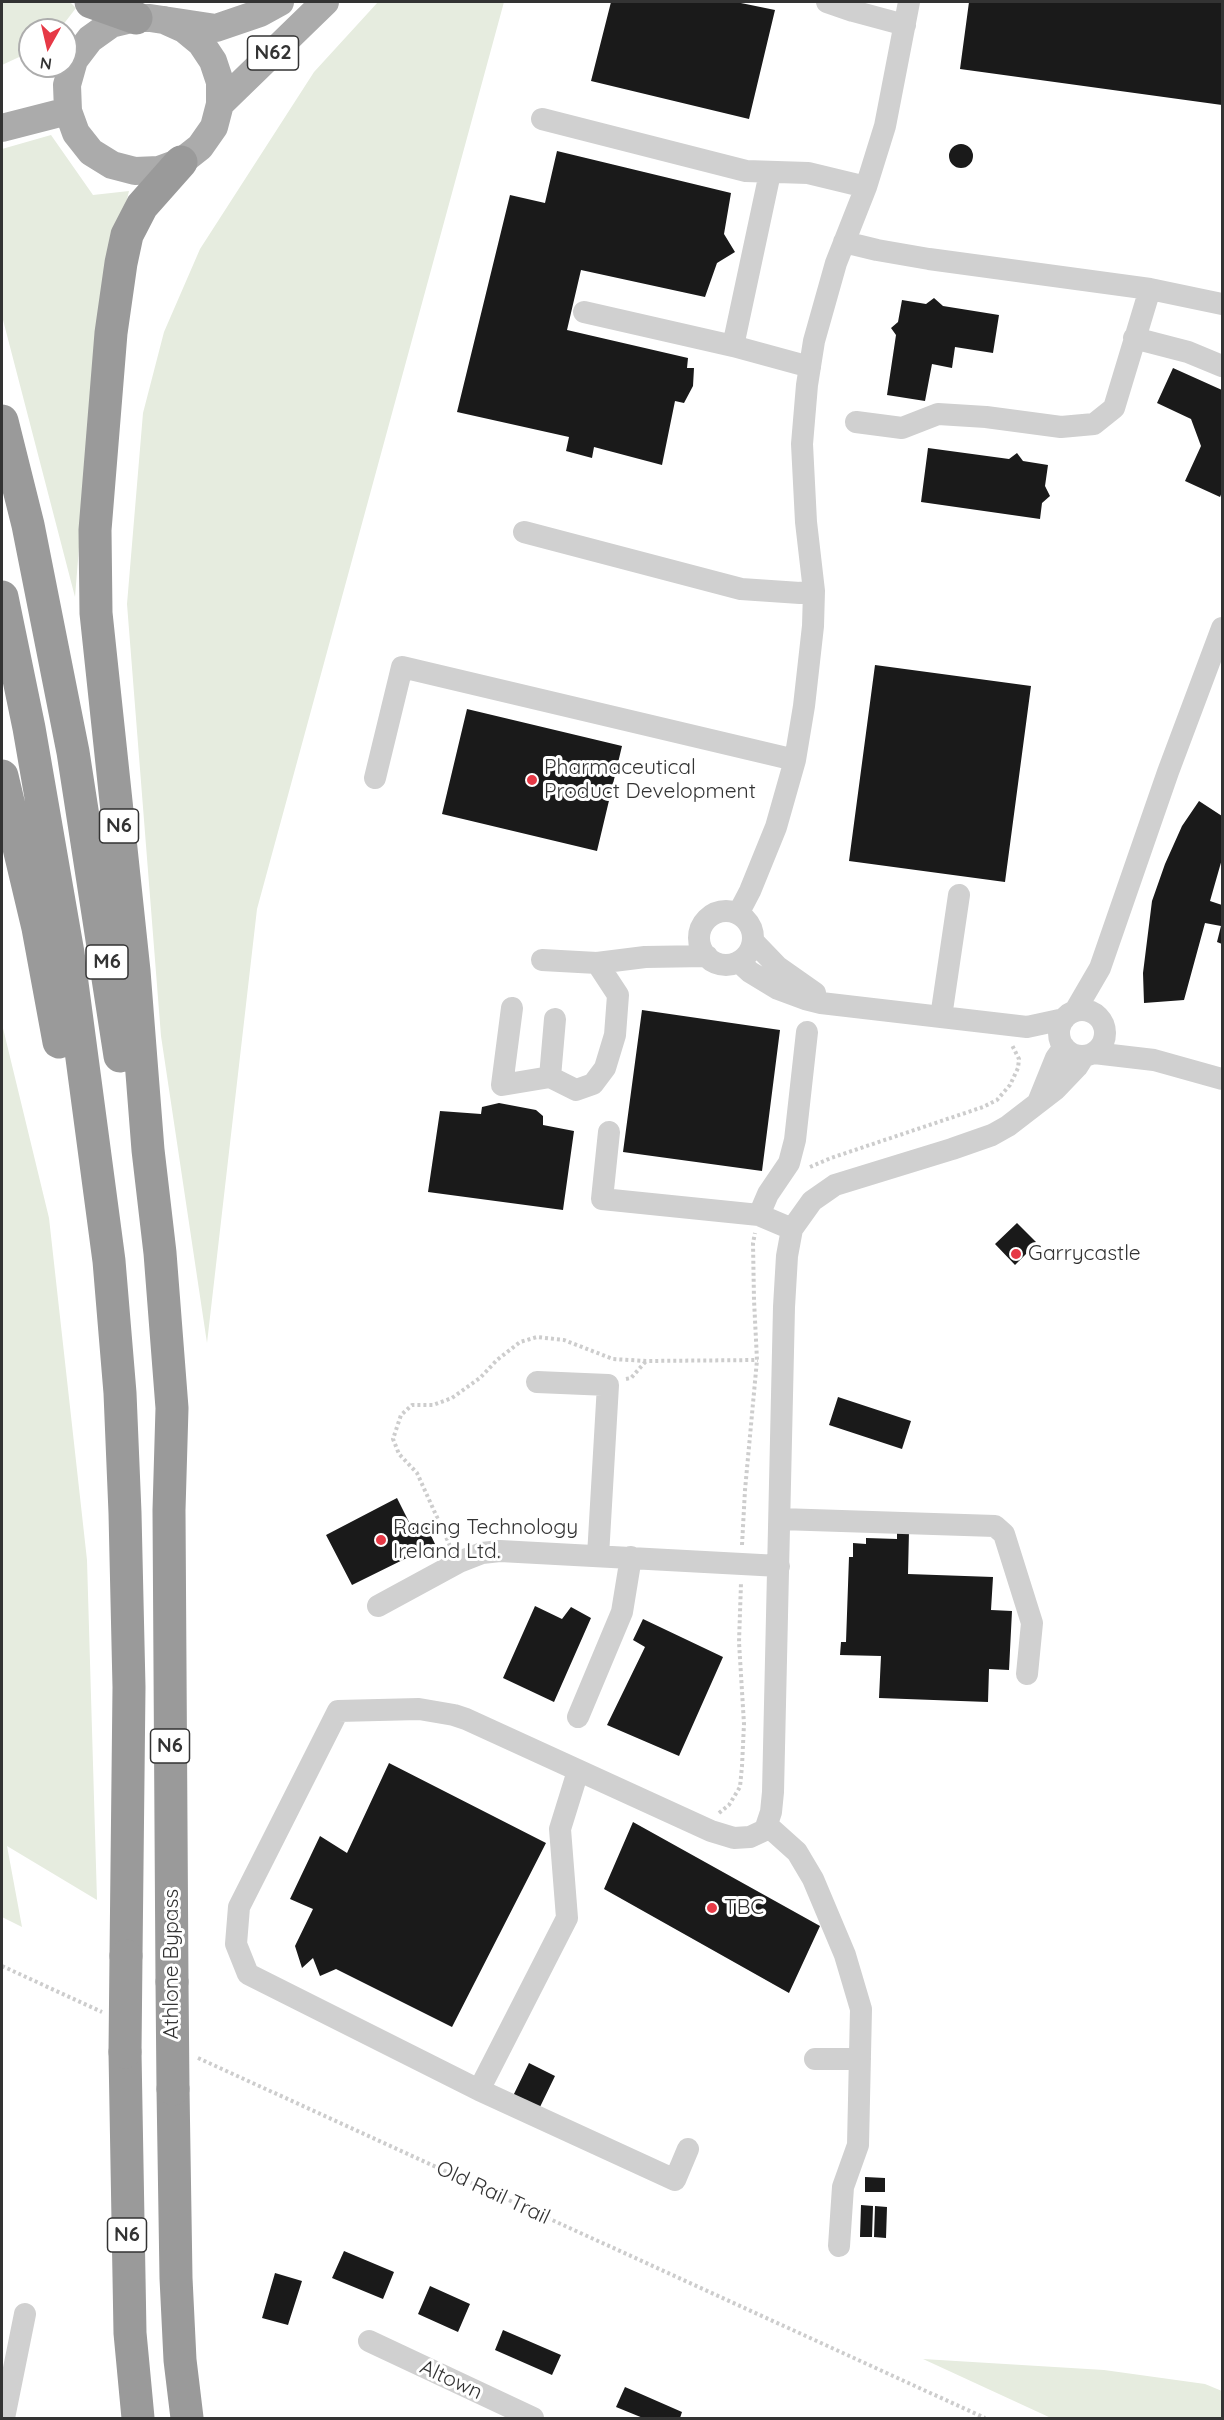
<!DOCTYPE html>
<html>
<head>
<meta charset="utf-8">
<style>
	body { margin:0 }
	#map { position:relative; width:1224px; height:2420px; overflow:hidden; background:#fff; font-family:Quicksand,sans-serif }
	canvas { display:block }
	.frame { position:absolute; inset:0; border:3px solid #333; pointer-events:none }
	.north { position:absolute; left:18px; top:18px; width:60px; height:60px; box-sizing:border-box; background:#fff; border:2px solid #adadad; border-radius:50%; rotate:188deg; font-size:16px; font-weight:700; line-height:24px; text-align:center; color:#333 }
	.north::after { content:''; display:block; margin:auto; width:21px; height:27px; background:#e63946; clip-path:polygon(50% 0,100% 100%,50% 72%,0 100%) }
</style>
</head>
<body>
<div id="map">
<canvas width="1224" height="2420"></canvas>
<div class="frame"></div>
<div class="north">N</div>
</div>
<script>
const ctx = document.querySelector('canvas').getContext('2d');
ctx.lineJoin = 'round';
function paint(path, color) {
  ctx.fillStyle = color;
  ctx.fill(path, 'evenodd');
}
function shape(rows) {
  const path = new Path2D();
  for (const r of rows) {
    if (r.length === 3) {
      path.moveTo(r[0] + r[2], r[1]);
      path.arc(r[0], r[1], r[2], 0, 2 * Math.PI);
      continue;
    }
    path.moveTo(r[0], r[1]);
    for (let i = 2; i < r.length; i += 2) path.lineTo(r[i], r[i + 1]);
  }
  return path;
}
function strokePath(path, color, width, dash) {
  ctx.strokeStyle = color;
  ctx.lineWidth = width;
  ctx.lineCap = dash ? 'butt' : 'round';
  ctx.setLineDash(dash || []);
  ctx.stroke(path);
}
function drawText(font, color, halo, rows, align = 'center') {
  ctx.font = font + ' Quicksand,sans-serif';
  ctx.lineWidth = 6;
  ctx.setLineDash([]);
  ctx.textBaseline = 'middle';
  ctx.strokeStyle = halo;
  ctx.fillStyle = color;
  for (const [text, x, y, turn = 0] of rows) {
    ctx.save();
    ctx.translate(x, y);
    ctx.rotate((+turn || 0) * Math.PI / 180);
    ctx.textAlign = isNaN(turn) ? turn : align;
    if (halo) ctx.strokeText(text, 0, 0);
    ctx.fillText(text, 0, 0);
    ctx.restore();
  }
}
paint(shape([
	[2,2,70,2,76,8,59,30,30,30,30,52,2,65],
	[378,2,504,2,257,909,207,1343,161,1036,127,604,143,413,164,332,200,249,314,72],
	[51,135,93,195,129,191,97,323,75,597,2,316,2,149],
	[2,1024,49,1218,87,1560,97,1900,7,1846,22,1927,2,1917],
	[923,2359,1104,2370,1205,2384,1222,2391,1222,2418,1051,2418]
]), '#e6ecdf');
paint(shape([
	[611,2,736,2,775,10,749,119,591,81],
	[969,2,1222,2,1222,105,960,69],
	[961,156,12],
	[557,151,731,193,724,234,735,252,717,263,705,297,581,270,567,330,688,358,687,368,694,368,693,386,684,403,675,401,662,465,594,447,592,458,566,451,569,437,457,412,510,195,545,203],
	[934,298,943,306,999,315,993,353,955,347,952,368,932,364,925,401,887,395,896,335,891,328,898,322,902,300,926,304],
	[1173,368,1222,390,1222,492,1220,497,1185,481,1201,446,1191,419,1157,403],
	[928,448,1009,459,1017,453,1023,461,1048,465,1045,486,1050,496,1042,503,1040,519,921,502],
	[875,665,1031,686,1005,882,849,861],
	[467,709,622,746,597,851,442,814],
	[1199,801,1222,816,1222,859,1210,901,1222,905,1222,944,1217,942,1221,926,1205,923,1184,1000,1144,1003,1143,973,1152,901,1165,864,1182,826],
	[642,1010,780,1030,762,1171,623,1152],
	[499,1103,536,1110,543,1116,543,1125,574,1131,563,1210,428,1192,440,1111,481,1114,482,1107],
	[1017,1223,1037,1243,1015,1265,995,1244],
	[838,1397,911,1421,902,1449,829,1425],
	[397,1498,412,1528,424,1521,435,1544,352,1585,326,1535],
	[897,1530,909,1531,908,1574,993,1577,991,1610,1012,1611,1009,1670,989,1669,988,1702,879,1698,881,1656,840,1655,841,1642,846,1642,849,1557,853,1557,853,1543,866,1544,866,1538,897,1539],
	[535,1606,562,1619,571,1607,591,1618,554,1702,503,1678],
	[643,1619,723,1657,679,1756,607,1725,645,1647,633,1640],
	[389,1763,546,1843,452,2027,336,1969,320,1976,313,1958,302,1968,295,1946,313,1909,290,1899,320,1836,347,1853],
	[633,1822,820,1926,789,1993,604,1889],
	[529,2063,555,2076,539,2109,513,2096],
	[865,2177,885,2178,885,2192,865,2192],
	[861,2205,873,2206,872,2237,860,2237],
	[875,2206,887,2207,886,2238,874,2237],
	[344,2251,394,2272,383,2299,332,2278],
	[275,2273,302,2281,288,2325,262,2318],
	[430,2286,470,2304,458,2332,418,2314],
	[503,2330,561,2355,552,2375,495,2350],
	[625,2387,682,2412,680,2418,643,2418,616,2407]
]), '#1a1a1a');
strokePath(shape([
	[810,1167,831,1158,983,1107,997,1100,1010,1085,1018,1068,1019,1059,1012,1045],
	[626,1379,631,1378,646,1361],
	[742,1545,745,1490,757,1360,754,1300,753,1243,755,1233],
	[450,1546,417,1473,399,1454,393,1439,401,1415,412,1405,433,1405,452,1398,480,1378,497,1360,520,1342,537,1337,564,1340,613,1359,646,1361,758,1360],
	[719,1813,729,1805,740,1787,742,1766,744,1724,739,1642,741,1583],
	[2,1966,102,2012],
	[198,2058,985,2418]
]), '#cdcdcd', 4, [3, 3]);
strokePath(shape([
	[827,2,853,11,905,25],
	[542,119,746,171,808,173,866,187],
	[844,242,877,250,929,259,1150,289,1222,304],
	[584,312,733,346,810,367],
	[1134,338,1188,352,1222,366],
	[733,346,770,173],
	[856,422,902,428,938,414,986,417,1061,427,1094,424,1114,408,1150,289],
	[524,532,741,589,800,593,814,591],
	[375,778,402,667,795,760],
	[726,938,27],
	[738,914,750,891,776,827,795,760,804,706,813,626,814,591,806,522,802,444,807,385,814,341,836,263,866,187,885,126,909,2],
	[753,941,778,967,815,993],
	[542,960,597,963,645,957,707,956],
	[739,962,750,972,778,989,805,999,821,1003,1027,1027,1064,1019],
	[512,1008,502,1085,550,1077,576,1090,593,1084,605,1068,615,1035,618,995,597,963],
	[1082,1033,23],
	[1075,1011,1100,968,1168,772,1222,628],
	[941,1017,959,895],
	[1094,1053,1154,1060,1222,1079],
	[550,1077,555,1019],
	[1039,1100,1056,1058,1064,1047],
	[609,1132,602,1199,759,1215,792,1229],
	[759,1215,768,1194,789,1163,795,1140,807,1032],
	[537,1382,608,1385,598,1556],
	[780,1519,995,1526,1004,1534,1032,1623,1027,1674],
	[378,1606,459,1562,482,1553,500,1551,779,1566],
	[578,1717,622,1612,631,1557],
	[578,1771,560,1829,567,1918,479,2090,248,1974,236,1944,239,1907,338,1711,419,1709,454,1715,466,1719,711,1831,734,1838,750,1837,765,1830,771,1812,773,1792,784,1307,787,1256,792,1229,812,1201,835,1185,952,1149,992,1135,1008,1126,1056,1089,1077,1067,1084,1056],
	[768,1826,797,1852,813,1879,845,1955,861,2009,858,2145,843,2187,839,2246],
	[815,2059,860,2059],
	[479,2090,675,2180,688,2149],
	[369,2341,533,2418],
	[4,2418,25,2314]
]), '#d0d0d0', 22);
strokePath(shape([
	[164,20,184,29,201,43,213,61,220,82,220,104,214,127,200,147,181,162,159,170,135,171,112,165,91,152,76,133,68,111,67,85,74,60,90,39,111,24,136,18,150,18,216,28,260,13,280,2],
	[220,104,325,2],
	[2,128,68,111]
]), '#ababab', 28);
strokePath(shape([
	[91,2,136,18],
	[2,421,28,525,73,752,120,1056],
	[2,597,29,728,68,953,109,1261,120,1393,125,1513,129,1687,126,1956],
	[2,776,38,928,59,1042],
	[172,1982,169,1510,172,1408,160,1253,148,1150,134,971,96,613,95,530,111,333,121,263,127,235,142,206,181,162],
	[125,2052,130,2333,138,2418],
	[173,2089,176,2278,180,2360,187,2418]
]), '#9a9a9a', 33);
strokePath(shape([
	[172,1982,173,2089],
	[125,2052,126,1956]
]), '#9a9a9a', 33);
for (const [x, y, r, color] of [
	[532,780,6,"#e63946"],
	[1016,1254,6,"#e63946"],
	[381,1540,6,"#e63946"],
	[712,1908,6,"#e63946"]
]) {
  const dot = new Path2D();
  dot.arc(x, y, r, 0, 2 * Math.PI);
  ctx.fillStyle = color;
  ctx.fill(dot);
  strokePath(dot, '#fff', 2);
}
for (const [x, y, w] of [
	[273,53,51],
	[119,826,39],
	[107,962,42],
	[170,1746,39],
	[127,2235,39]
]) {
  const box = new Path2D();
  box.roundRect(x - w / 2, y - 17, w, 34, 4.5);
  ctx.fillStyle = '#fff';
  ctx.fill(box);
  strokePath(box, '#333', 1.5);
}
drawText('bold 20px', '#333', null, [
	["N62",273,53],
	["N6",119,826],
	["M6",107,962],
	["N6",170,1746],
	["N6",127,2235]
]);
drawText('21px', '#333', '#fff', [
	["Pharmaceutical",544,768],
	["Product Development",544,792],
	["Garrycastle",1028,1254],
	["Racing Technology",393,1528],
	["Ireland Ltd.",393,1552],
	["TBC",724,1908]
], 'left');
drawText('21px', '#333', '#fff', [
	["Athlone Bypass",172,1964,-90],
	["Old Rail Trail",493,2193,25],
	["Altown",451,2380,25]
]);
</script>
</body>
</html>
